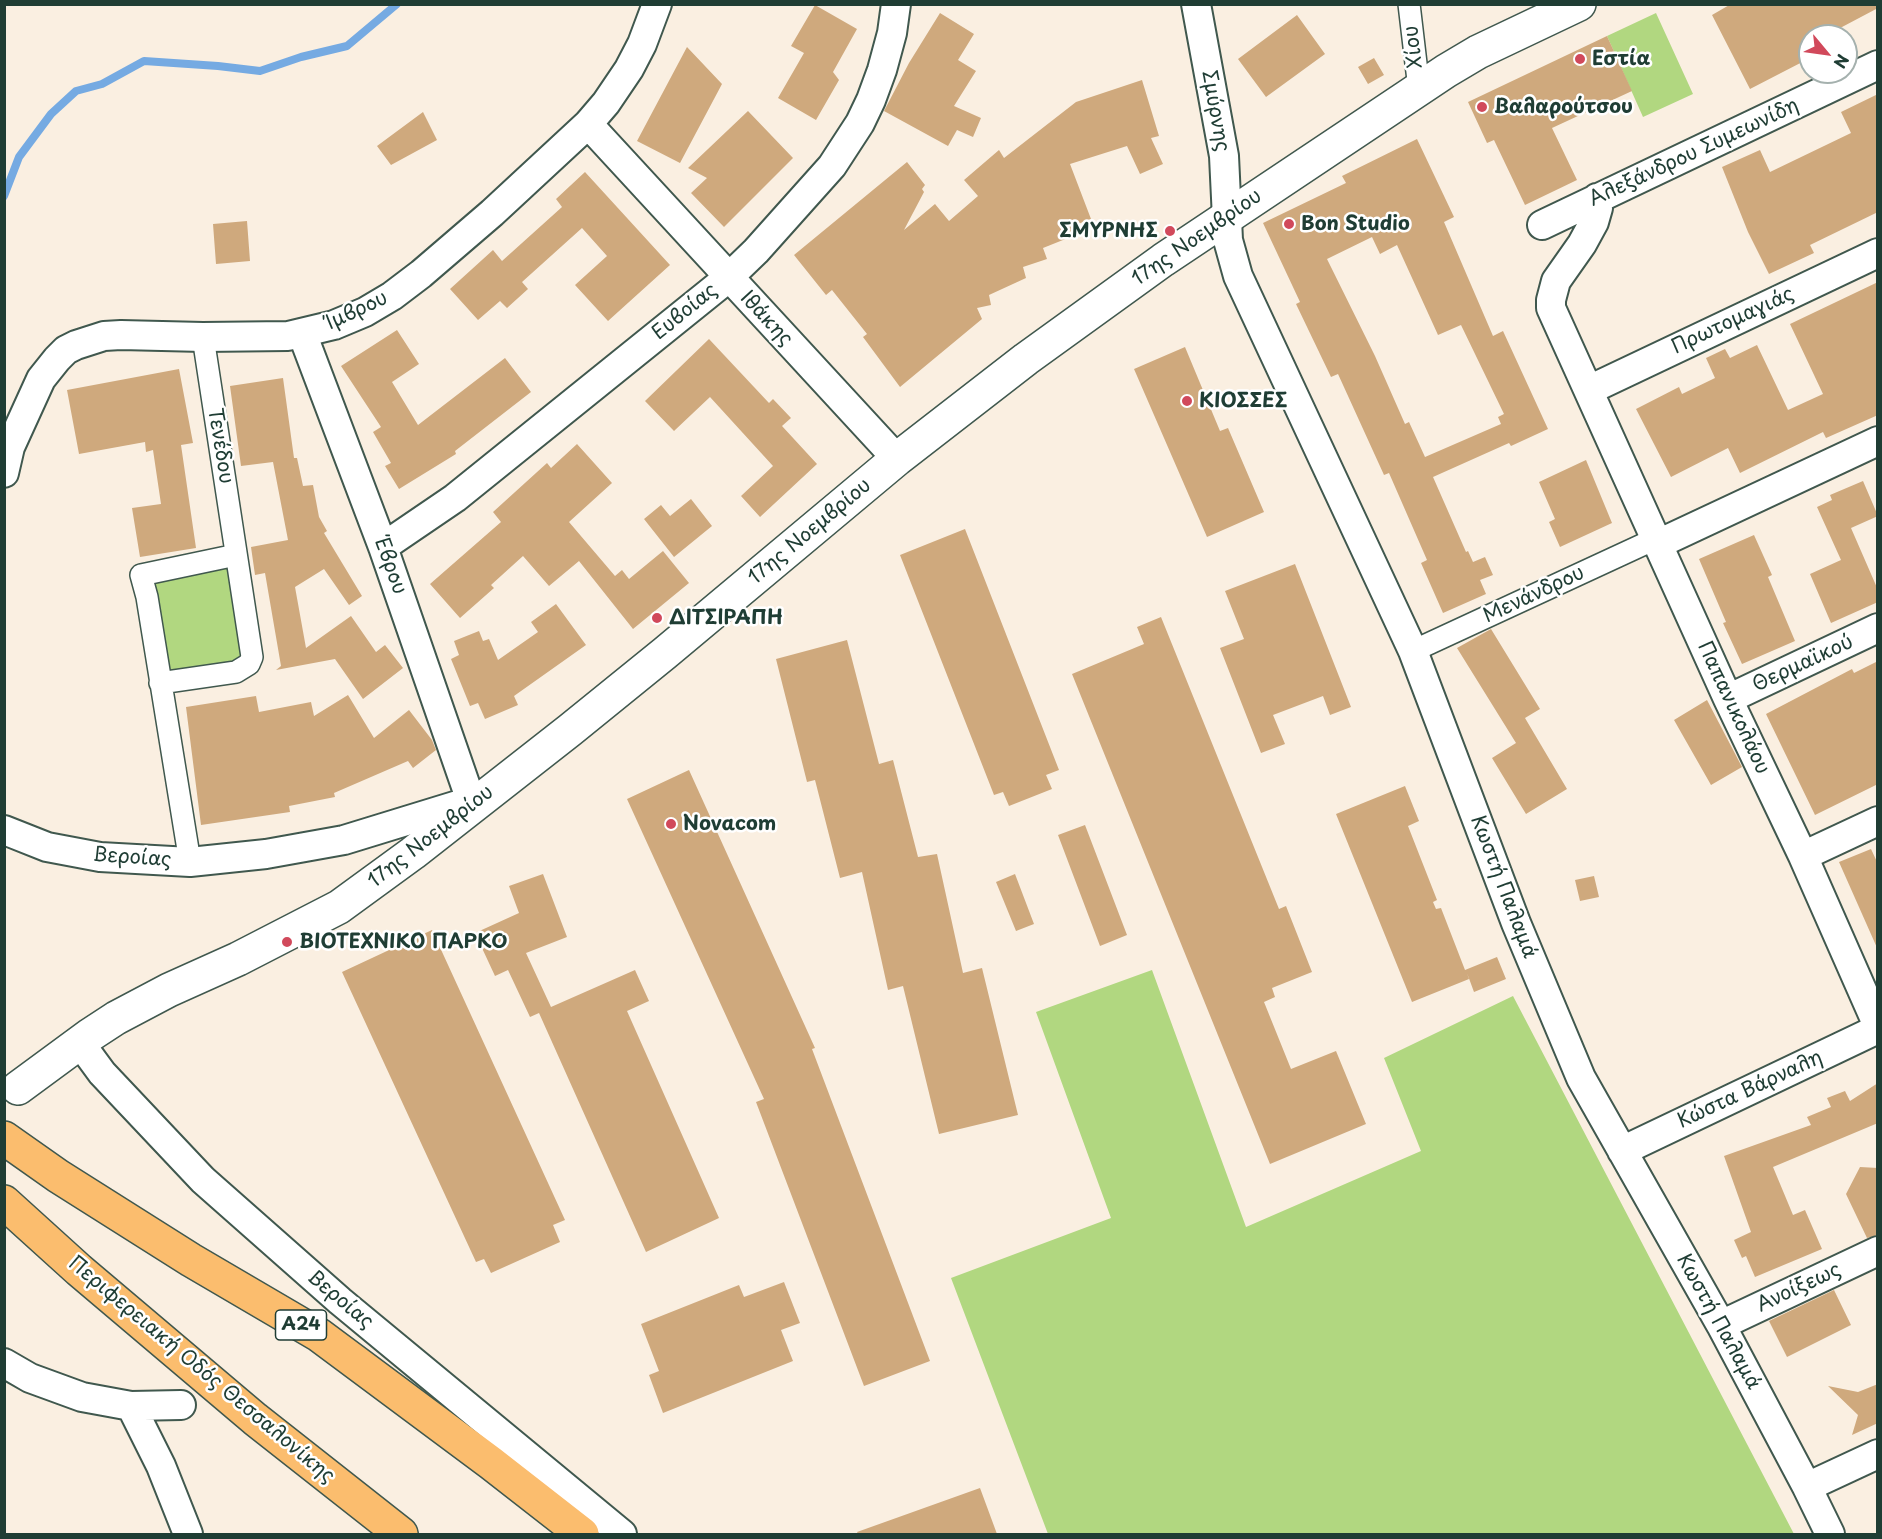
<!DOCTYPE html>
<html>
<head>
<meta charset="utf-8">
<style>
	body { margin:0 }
	#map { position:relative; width:1882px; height:1539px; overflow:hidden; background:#faefe1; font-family:"Playpen Sans",sans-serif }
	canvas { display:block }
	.frame { position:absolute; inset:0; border:6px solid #1f3d34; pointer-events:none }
	.north { position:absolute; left:1798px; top:24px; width:60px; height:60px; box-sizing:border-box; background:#fff; border:2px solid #a5b1ae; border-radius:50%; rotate:119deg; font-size:16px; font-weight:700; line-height:24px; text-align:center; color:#1f3d34 }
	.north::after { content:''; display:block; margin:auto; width:21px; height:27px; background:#d1495b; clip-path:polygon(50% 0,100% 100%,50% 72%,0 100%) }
</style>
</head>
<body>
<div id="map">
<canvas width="1882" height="1539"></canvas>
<div class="frame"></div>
<div class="north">N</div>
</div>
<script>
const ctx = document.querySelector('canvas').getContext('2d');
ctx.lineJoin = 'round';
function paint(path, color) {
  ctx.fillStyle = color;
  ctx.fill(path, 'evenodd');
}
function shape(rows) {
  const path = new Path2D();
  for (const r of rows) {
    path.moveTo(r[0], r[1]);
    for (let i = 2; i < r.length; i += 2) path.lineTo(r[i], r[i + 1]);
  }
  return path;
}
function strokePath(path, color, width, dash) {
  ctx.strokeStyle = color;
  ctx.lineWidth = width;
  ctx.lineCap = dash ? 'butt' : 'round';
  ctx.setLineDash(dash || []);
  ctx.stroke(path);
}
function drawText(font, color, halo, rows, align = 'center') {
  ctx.font = font + ' "Playpen Sans",sans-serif';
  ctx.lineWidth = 5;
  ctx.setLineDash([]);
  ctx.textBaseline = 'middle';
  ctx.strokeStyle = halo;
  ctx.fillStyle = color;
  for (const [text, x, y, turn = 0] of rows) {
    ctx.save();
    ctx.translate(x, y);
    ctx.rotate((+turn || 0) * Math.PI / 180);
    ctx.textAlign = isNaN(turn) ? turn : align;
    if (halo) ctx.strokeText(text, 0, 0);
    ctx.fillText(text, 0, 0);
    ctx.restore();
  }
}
paint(shape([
	[1656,13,1693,94,1643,117,1607,36],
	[227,568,244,660,169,674,152,582],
	[1152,970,1246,1227,1421,1151,1384,1058,1513,996,1794,1534,1048,1534,951,1278,1111,1218,1036,1012]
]), '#b1d780');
strokePath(shape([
	[4,196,19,157,51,114,76,91,102,84,144,61,218,66,260,71,301,57,347,46,397,4]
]), '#75aae2', 8);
paint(shape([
	[1731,4,1878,4,1878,8,1825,36,1810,36,1810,58,1750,89,1712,15],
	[815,5,857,29,833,72,839,80,816,120,778,98,804,53,791,46],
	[940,13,974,34,958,60,976,71,954,106,981,118,973,137,957,130,948,146,884,111,909,63],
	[1297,15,1325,54,1266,97,1238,59],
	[1607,36,1632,91,1552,128,1577,180,1525,205,1494,140,1487,143,1468,102],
	[687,47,722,84,680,163,637,141],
	[1374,58,1384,75,1368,84,1358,67],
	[1142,80,1159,136,1151,138,1163,164,1140,174,1127,146,1070,164,1091,219,1075,225,1078,234,1043,248,1047,259,1023,267,1026,278,989,295,991,305,977,308,982,319,900,387,863,337,867,334,832,290,826,295,794,255,907,162,925,185,922,189,924,192,904,230,935,204,949,221,978,196,964,180,999,150,1004,158,1076,102],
	[1878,94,1878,212,1810,245,1814,253,1769,274,1748,232,1722,167,1760,150,1770,172,1851,133,1841,112],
	[748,111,793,158,724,227,691,193,707,178,688,168],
	[423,112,437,140,391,165,377,146],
	[1417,139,1454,217,1444,222,1493,336,1503,331,1548,429,1511,446,1509,443,1433,477,1466,552,1468,551,1473,562,1485,557,1493,575,1480,580,1486,594,1443,613,1421,563,1427,560,1389,473,1384,475,1338,374,1331,377,1296,304,1300,302,1263,223,1346,183,1342,176],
	[1372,237,1380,254,1397,245,1438,335,1461,325,1504,414,1498,417,1501,424,1425,457,1409,422,1405,424,1375,356,1327,259],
	[585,172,670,265,608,321,575,285,607,256,582,228,522,282,528,289,507,308,500,301,478,320,450,289,493,250,502,261,562,207,556,199],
	[247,221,250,261,216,264,213,224],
	[1878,282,1878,415,1826,438,1823,432,1740,473,1728,448,1671,477,1636,409,1679,387,1682,394,1715,378,1706,358,1725,349,1730,358,1757,345,1788,410,1823,394,1790,324],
	[397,330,419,364,392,382,418,425,505,358,531,392,455,451,456,454,399,489,385,466,391,463,373,432,381,427,341,366],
	[709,339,769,403,773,399,791,418,782,426,817,464,760,517,741,496,773,466,710,397,674,431,645,401],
	[1185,347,1220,431,1228,428,1264,512,1207,537,1134,369],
	[179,369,193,443,181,445,196,548,140,557,132,508,161,504,153,450,146,452,145,442,79,454,67,390],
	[283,378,294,458,297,458,303,486,313,485,319,517,327,531,324,533,362,596,349,605,324,569,295,587,306,648,351,616,376,652,385,645,403,668,363,699,335,659,276,670,281,666,265,573,255,575,251,547,288,540,273,462,241,466,230,386],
	[577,444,612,483,569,522,615,576,622,570,629,579,663,551,689,583,633,629,579,561,549,586,523,556,491,585,494,588,460,618,430,584,501,522,493,512,547,463,551,468],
	[1586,460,1612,523,1560,547,1549,522,1555,519,1539,482],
	[1863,481,1878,516,1851,528,1878,590,1878,602,1831,623,1810,574,1841,560,1817,507,1832,500,1830,495],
	[691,499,712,526,674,557,644,519,661,505,670,516],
	[965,529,1059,770,1046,775,1052,789,1009,806,1003,792,994,795,900,555],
	[1754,535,1772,575,1768,577,1795,641,1742,664,1723,623,1726,622,1699,559],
	[1295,564,1351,707,1330,715,1323,696,1273,715,1285,744,1261,753,1220,648,1244,639,1225,591],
	[556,604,586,645,514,696,518,705,485,719,478,703,470,706,451,659,459,655,454,641,479,631,483,641,489,639,498,660,538,632,531,622],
	[1161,617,1279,909,1286,906,1312,972,1272,988,1275,997,1264,1002,1291,1069,1336,1051,1366,1124,1270,1164,1072,674,1144,644,1137,627],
	[1491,629,1540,709,1525,718,1567,789,1526,814,1492,758,1516,743,1457,648],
	[847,640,879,764,893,760,918,857,937,854,963,973,982,968,1018,1115,939,1134,903,986,888,990,862,872,840,878,815,780,807,782,776,659],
	[1878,661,1878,784,1815,815,1766,714,1852,669,1854,673],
	[348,695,374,738,409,710,432,740,436,750,413,768,408,761,334,793,335,797,289,806,290,812,201,825,186,707,256,696,259,712,311,702,314,716],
	[1707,700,1742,767,1711,785,1674,720],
	[689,770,815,1048,812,1049,930,1361,864,1386,756,1102,764,1099,627,799],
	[1405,786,1419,821,1408,826,1437,900,1433,902,1436,909,1441,908,1465,970,1497,957,1506,979,1474,992,1467,973,1469,979,1412,1002,1336,814],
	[1085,825,1127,935,1100,946,1058,835],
	[1871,849,1878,864,1878,950,1839,862],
	[543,874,567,937,526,953,551,1007,635,970,649,1001,627,1011,719,1218,646,1252,539,1013,530,1017,508,970,495,976,475,933,519,913,509,886],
	[1015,874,1034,924,1016,931,996,882],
	[1594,876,1599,897,1580,901,1575,880],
	[432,930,565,1220,553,1225,560,1242,491,1273,484,1259,476,1262,342,972],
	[1878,1083,1878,1123,1773,1167,1793,1215,1805,1210,1822,1249,1755,1277,1746,1256,1742,1258,1734,1240,1751,1232,1724,1156,1811,1125,1807,1117,1831,1107,1827,1098,1845,1091,1850,1101],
	[1860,1167,1878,1168,1878,1235,1867,1238,1846,1194],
	[784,1282,800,1323,781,1330,793,1361,663,1413,649,1375,659,1371,641,1324,739,1285,744,1297],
	[1834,1290,1851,1325,1787,1357,1769,1321],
	[1878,1384,1878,1423,1852,1435,1858,1415,1828,1386,1858,1392],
	[980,1488,997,1534,858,1534,857,1532]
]), '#cfa97d');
const pedestrian = shape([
	[1409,4,1419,89],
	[1413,651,1655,539],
	[160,683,236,672,249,664,252,657,203,337],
	[190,862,147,597,141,575,236,555]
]);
const minor = shape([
	[1196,4,1224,156,1228,240,1238,276,1413,651,1516,923,1581,1078,1721,1325,1807,1487,1830,1534],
	[588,124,897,459],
	[1597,198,1598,208,1594,222,1582,244,1556,281,1551,300,1551,308,1728,699,1803,856,1878,1026],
	[1542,225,1878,65],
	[1589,390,1878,253],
	[4,473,10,447,41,379,57,359,66,350,76,345,104,336,121,335,203,337,288,336,334,325,365,312,392,296,421,274,492,213,588,124,606,103,629,69,642,44,657,4],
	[1658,544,1878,441],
	[383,547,455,498,728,278,756,251,832,166,860,123,871,100,882,70,892,33,896,4],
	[1728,699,1878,628],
	[4,830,47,847,100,857,190,862,266,854,344,840,471,801,383,547,302,333],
	[1803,856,1878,821],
	[80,1043,102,1073,203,1180,340,1301,622,1534],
	[1622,1151,1878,1029],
	[1721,1325,1878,1251],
	[4,1363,30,1378,82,1397,131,1406,181,1405],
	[131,1406,161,1466,188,1534],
	[1807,1487,1878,1454]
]);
const tertiary = shape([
	[18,1088,90,1035,116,1018,169,990,238,959,339,907,413,853,570,730,665,653,897,459,1026,359,1163,260,1446,71,1478,52,1579,4]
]);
const trunk = shape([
	[4,1138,58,1176,191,1260,319,1335,491,1463,582,1534],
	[4,1202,79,1270,255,1419,401,1534]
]);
strokePath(pedestrian, '#40584e', 24);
strokePath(minor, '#40584e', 32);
strokePath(tertiary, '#40584e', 36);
strokePath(trunk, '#40584e', 36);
strokePath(pedestrian, '#fff', 21);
strokePath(minor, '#fff', 28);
strokePath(tertiary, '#fff', 33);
strokePath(trunk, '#fbbd6e', 33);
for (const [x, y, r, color] of [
	[1580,59,6,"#d1495b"],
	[1482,107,6,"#d1495b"],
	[1289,224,6,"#d1495b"],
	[1170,231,6,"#d1495b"],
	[1187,401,6,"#d1495b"],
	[657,618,6,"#d1495b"],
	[671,824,6,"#d1495b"],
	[287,942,6,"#d1495b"]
]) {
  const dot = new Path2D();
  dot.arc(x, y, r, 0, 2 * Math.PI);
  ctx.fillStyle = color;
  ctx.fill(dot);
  strokePath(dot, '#fff', 2);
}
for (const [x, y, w] of [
	[301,1325,51]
]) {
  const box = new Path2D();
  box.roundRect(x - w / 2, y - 15, w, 30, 4.5);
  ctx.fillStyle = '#fff';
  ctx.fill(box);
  strokePath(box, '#1f3d34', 1.5);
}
drawText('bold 18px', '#1f3d34', null, [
	["Α24",301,1325]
]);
drawText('20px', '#1f3d34', '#fff', [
	["Χίου",1414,47,-97],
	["Σμύρνης",1215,111,80],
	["Αλεξάνδρου Συμεωνίδη",1694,153,-25],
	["17ης Νοεμβρίου",1197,238,-35],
	["Ίμβρου",357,311,-25],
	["Ευβοίας",685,312,-39],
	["Ιθάκης",766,319,47],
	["Πρωτομαγιάς",1733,321,-25],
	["Τενέδου",220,446,81],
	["17ης Νοεμβρίου",810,532,-40],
	["Έβρου",390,566,70],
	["Μενάνδρου",1534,595,-25],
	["Θερμαϊκού",1803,664,-25],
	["Παπανικολάου",1733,708,65],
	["17ης Νοεμβρίου",431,837,-38],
	["Βεροίας",132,858,4],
	["Κωστή Παλαμά",1503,887,69],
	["Κώστα Βάρναλη",1750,1090,-25],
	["Ανοίξεως",1799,1288,-25],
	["Βεροίας",340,1300,40],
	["Κωστή Παλαμά",1718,1322,61],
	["Περιφερειακή Οδός Θεσσαλονίκης",201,1370,40]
]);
drawText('bold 20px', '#1f3d34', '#fff', [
	["Εστία",1592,59],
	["Βαλαρούτσου",1494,107],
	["Bon Studio",1301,224],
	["ΣΜΥΡΝΗΣ",1158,231,"right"],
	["ΚΙΟΣΣΕΣ",1199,401],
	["ΔΙΤΣΙΡΑΠΗ",669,618],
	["Novacom",683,824],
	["ΒΙΟΤΕΧΝΙΚΟ ΠΑΡΚΟ",299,942]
], 'left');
</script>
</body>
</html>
